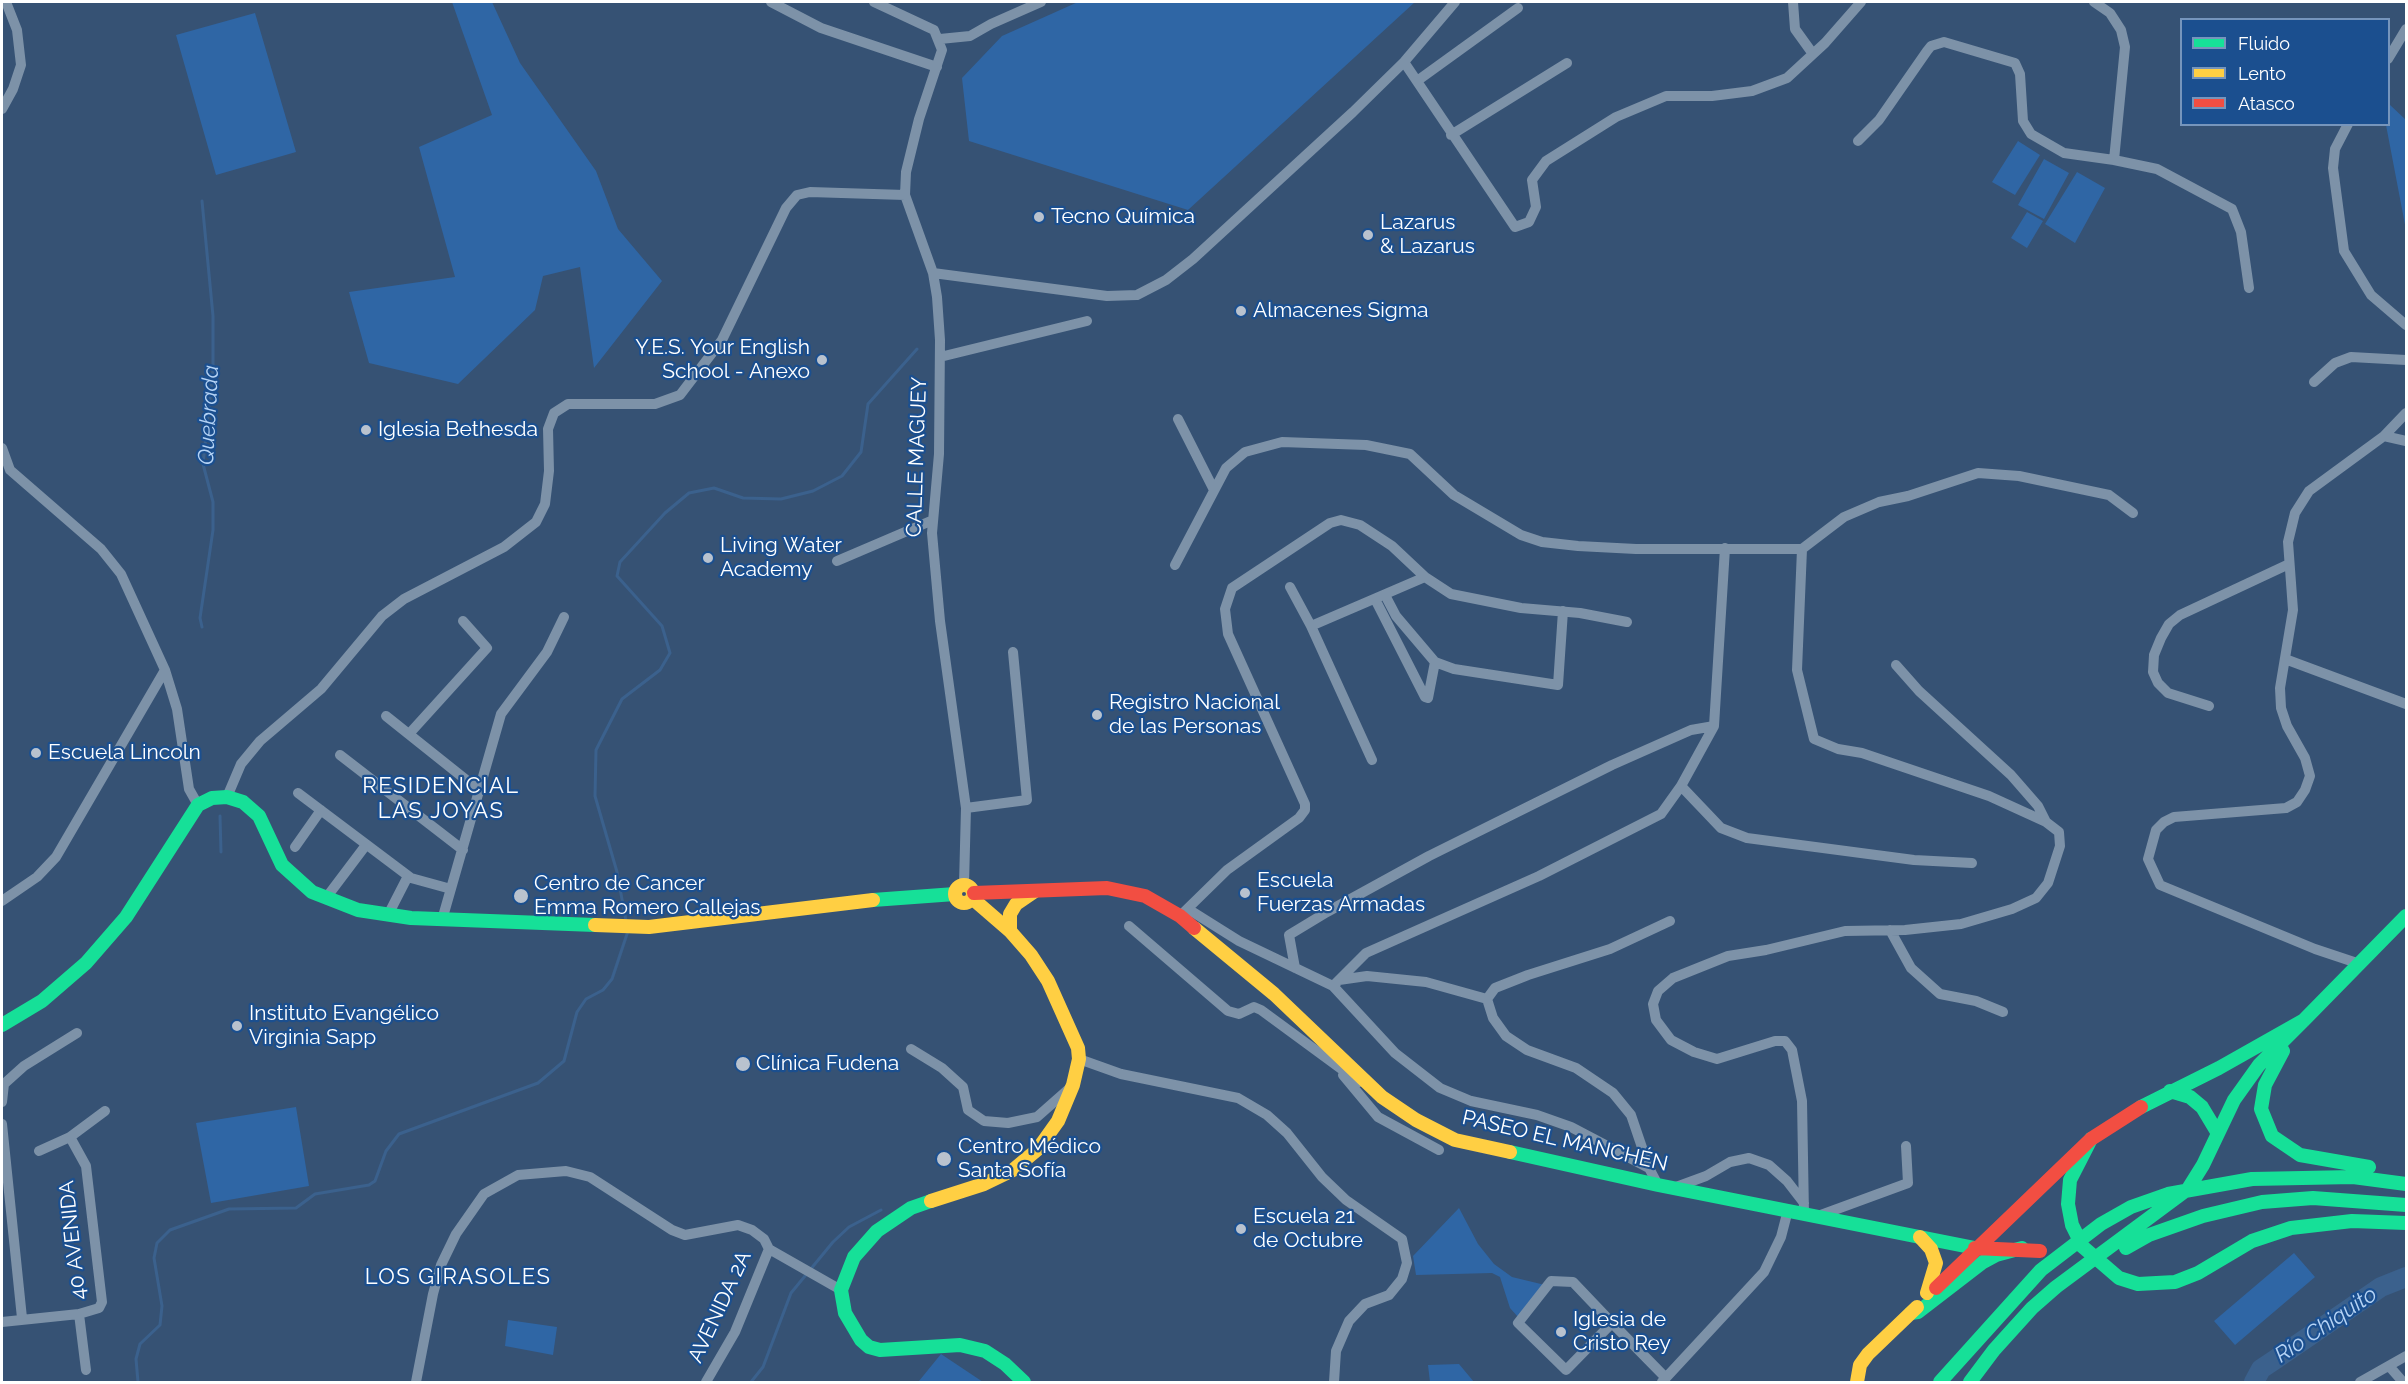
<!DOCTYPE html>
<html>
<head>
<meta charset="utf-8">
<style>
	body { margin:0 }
	#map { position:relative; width:2408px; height:1384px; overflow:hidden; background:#365274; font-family:Raleway,sans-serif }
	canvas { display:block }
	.frame { position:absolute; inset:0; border:3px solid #fff; pointer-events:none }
	.legend { position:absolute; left:2180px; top:18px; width:210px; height:108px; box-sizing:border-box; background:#1b4f8f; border:2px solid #7695bc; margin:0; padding:8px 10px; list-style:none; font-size:18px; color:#fff }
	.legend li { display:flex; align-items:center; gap:12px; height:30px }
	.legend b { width:30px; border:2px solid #7695bc }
</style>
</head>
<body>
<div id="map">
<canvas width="2408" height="1384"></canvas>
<div class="frame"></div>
<ul class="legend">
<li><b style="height:8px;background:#16e098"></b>Fluido</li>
<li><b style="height:8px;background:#ffcf43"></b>Lento</li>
<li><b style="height:8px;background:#f24e42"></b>Atasco</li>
</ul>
</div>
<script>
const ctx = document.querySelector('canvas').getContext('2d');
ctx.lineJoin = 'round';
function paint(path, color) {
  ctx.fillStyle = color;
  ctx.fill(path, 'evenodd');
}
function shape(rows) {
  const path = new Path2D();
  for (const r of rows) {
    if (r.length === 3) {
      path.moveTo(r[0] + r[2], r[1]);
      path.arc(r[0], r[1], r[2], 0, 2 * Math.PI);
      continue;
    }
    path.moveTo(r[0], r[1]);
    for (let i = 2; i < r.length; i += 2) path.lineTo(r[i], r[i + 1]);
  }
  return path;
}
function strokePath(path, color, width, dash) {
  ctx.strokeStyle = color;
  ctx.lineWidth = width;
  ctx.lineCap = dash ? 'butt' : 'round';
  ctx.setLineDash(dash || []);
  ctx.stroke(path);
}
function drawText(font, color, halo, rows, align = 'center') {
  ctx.font = font + ' Raleway,sans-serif';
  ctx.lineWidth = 4.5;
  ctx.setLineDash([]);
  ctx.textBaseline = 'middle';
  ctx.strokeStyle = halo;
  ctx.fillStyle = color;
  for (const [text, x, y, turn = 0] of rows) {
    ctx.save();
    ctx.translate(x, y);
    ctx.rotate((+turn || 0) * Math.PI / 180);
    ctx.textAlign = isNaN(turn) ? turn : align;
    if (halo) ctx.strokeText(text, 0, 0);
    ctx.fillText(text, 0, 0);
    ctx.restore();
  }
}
paint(shape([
	[452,2,492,2,520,63,596,171,618,229,662,281,594,368,580,267,543,276,535,310,458,384,369,363,349,292,455,277,419,147,492,115],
	[1078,2,1415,2,1188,210,969,141,962,78,1002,36],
	[255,13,296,152,216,175,176,35],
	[2389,104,2406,120,2406,230,2386,125,2388,124],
	[2018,141,2040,155,2015,195,1992,182],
	[2044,159,2069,173,2044,219,2018,205],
	[2077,172,2105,188,2075,243,2045,224],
	[2027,212,2043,221,2027,248,2011,238],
	[296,1107,309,1186,211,1203,196,1123],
	[1459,1208,1478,1244,1494,1264,1512,1277,1545,1285,1518,1317,1510,1308,1500,1277,1492,1273,1416,1275,1413,1256],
	[2294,1253,2315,1277,2235,1345,2214,1321],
	[508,1320,557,1327,553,1355,505,1346],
	[941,1354,983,1382,919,1381],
	[1459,1364,1474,1382,1430,1382,1428,1365]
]), '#2f66a5');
strokePath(shape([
	[202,627,200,618,213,530,213,502,203,464,213,369,213,316,202,201],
	[220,816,221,852],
	[626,921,617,872,595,796,596,750,622,699,660,670,670,653,662,626,617,576,620,562,665,513,689,493,714,488,743,498,781,499,813,491,842,476,861,452,868,404,917,349],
	[138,1382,136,1359,140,1344,160,1325,162,1306,154,1258,157,1243,170,1230,229,1209,296,1208,315,1194,369,1185,375,1181,386,1151,399,1134,538,1083,564,1061,577,1012,586,999,603,990,612,979,628,931],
	[751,1382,763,1367,791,1293,833,1242,849,1227,881,1210]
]), '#3b618d', 3);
strokePath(shape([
	[2254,1382,2261,1369,2276,1359,2381,1287,2406,1277]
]), '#3b618d', 20);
strokePath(shape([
	[771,2,821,28,937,67],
	[874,2,934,30,942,50,919,119,906,172,905,195,933,273,937,297,940,340,939,454,932,533,940,621,966,808,964,884],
	[1793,2,1795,29,1813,54],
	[940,39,970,36,991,24,1041,2],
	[2388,59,2406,29],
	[1404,62,1515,227,1529,222,1536,207,1532,180,1546,161,1616,117,1666,96,1712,96,1752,91,1787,78,1825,43,1861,2],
	[1417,81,1518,8],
	[2,109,13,89,21,65,17,30,6,2],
	[2348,124,2335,149,2333,168,2344,251,2371,295,2406,325],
	[1451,135,1567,63],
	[1858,141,1879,120,1927,51,1931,46,1944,42,2015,63,2020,74,2023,121,2031,134,2064,153,2114,160,2125,47,2121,30,2110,13,2094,2],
	[2114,160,2157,169,2232,209,2241,232,2249,288],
	[933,273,1107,296,1137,295,1166,280,1193,259,1353,112,1404,62,1455,2],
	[940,357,1087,321],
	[2314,382,2335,363,2351,357,2406,360],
	[1178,419,1214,490],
	[2384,436,2406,441],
	[2,448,10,470,101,549,121,574,165,670,177,709,189,789,198,805],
	[1802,549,1797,670,1814,739,1838,749,1862,753,1989,796,2046,822,2059,832,2060,846,2048,883,2036,898,2012,909,1961,924,1905,930,1845,931,1766,950,1728,956,1673,978,1658,991,1653,1004,1656,1020,1671,1040,1694,1052,1717,1059,1775,1041,1785,1041,1792,1050,1802,1101,1804,1214],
	[837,561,933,520],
	[1175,565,1226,468,1245,452,1282,442,1366,445,1410,454,1454,495,1521,535,1542,542,1578,546,1636,549,1802,549,1844,517,1879,502,1908,496,1978,473,2019,476,2109,495,2133,513],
	[1290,587,1311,626,1372,760],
	[1385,595,1396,616,1435,662,1454,669,1558,685,1563,611],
	[1376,601,1425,697,1428,698,1435,662],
	[1311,626,1425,577],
	[2285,659,2406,704],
	[1896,665,1919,691,2011,775,2038,806,2046,822],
	[2209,706,2168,693,2158,683,2153,672,2154,655,2161,638,2169,624,2180,615,2289,564],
	[386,716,480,791],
	[409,734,487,648,463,621],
	[340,755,463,850],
	[1681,786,1721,828,1747,838,1914,860,1972,863],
	[298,793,411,878,451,889],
	[227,797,241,764,260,741,321,689,382,616,404,599,504,547,536,522,545,504,549,471,548,429,554,413,568,404,655,404,680,395,722,340,786,208,797,195,810,192,905,195],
	[966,808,1027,800,1013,652],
	[295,847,321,810],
	[326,898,366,845],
	[2,901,37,877,56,857,165,670],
	[1188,909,1239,941,1333,986,1395,1053,1440,1088,1471,1101,1537,1115,1571,1127,1649,1168],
	[388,915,408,876],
	[1180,916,1227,870,1299,818,1305,810,1305,804,1228,634,1225,609,1232,588,1330,523,1341,520,1360,525,1392,546,1425,577,1451,594,1521,608,1580,613,1627,622],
	[442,920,501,714,547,652,564,617],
	[1129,926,1228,1011,1239,1014,1254,1007,1261,1010,1359,1082],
	[1890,930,1911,968,1940,994,1976,1001,2003,1012],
	[2360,964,2315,949,2160,885,2148,859,2156,830,2164,822,2174,817,2286,808,2297,802,2305,790,2310,776,2305,758,2287,726,2281,708,2280,688,2293,610,2288,542,2295,513,2309,491,2384,436,2406,413],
	[1295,968,1289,935,1327,912,1429,856,1612,765,1691,730,1714,726],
	[1339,980,1367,976,1426,982,1487,999,1493,1018,1506,1036,1527,1050,1576,1068,1613,1093,1631,1115,1649,1168,1658,1185],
	[1333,986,1366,953,1539,876,1661,814,1681,786,1714,726,1725,548],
	[1487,999,1495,988,1528,975,1610,949,1670,921],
	[911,1049,942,1068,963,1087,968,1110,984,1121,1008,1123,1037,1117,1071,1087],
	[1079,1059,1121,1074,1238,1098,1267,1115,1287,1133,1322,1177,1346,1200,1402,1239,1407,1263,1402,1279,1389,1295,1365,1304,1349,1321,1336,1351,1334,1382],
	[1343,1075,1378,1117,1439,1150],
	[2,1102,4,1084,24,1066,77,1033],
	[2,1124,22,1318],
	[39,1151,70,1137,105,1111],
	[1676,1187,1706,1176,1730,1162,1749,1158,1769,1165,1787,1181,1804,1203],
	[1818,1216,1908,1183,1906,1146],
	[79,1314,86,1370],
	[2,1322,79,1314,99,1308,102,1302,86,1166,70,1137],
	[1612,1323,1566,1370,1518,1323,1551,1281,1573,1282,1612,1323,1666,1378],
	[2389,1366,2403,1382],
	[416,1382,433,1294,441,1265,456,1234,484,1194,518,1175,566,1171,590,1177,672,1230,685,1235,738,1225,752,1230,764,1239,769,1249,841,1290],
	[706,1382,735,1332,769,1249],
	[1662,1382,1764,1272,1781,1237,1788,1210],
	[2360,1382,2406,1356]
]), '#7d92a8', 10);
strokePath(shape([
	[873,900,955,894],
	[2,1025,42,1001,86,963,126,917,198,805,212,798,227,797,243,802,259,816,282,865,312,892,358,910,411,918,595,925],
	[2283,1051,2265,1085,2261,1109,2272,1136,2300,1155,2369,1167],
	[2170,1091,2190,1097,2202,1107,2217,1132],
	[2141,1107,2219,1068,2304,1020,2406,916],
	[2091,1139,2070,1180,2068,1204,2072,1225,2083,1247,2119,1278,2138,1284,2175,1282,2198,1273,2252,1241,2291,1228,2352,1221,2406,1223],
	[1510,1152,1658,1185,1975,1248],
	[931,1201,911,1208,877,1231,854,1257,841,1290,845,1313,861,1340,869,1347,880,1350,960,1345,985,1351,1005,1364,1024,1382],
	[2126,1248,2149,1235,2203,1216,2262,1202,2313,1198,2406,1205],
	[1911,1313,1918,1312,1983,1262,1996,1255,2022,1248],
	[1940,1382,2041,1270,2101,1224,2131,1207,2168,1194,2252,1179,2353,1177,2406,1184],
	[1970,1382,1994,1350,2032,1308,2056,1287,2188,1189,2203,1165,2234,1100,2259,1065,2304,1020]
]), '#16e098', 14);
strokePath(shape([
	[964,894,9],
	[595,925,649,927,873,900],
	[1194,928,1274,994,1382,1097,1416,1120,1455,1140,1510,1152],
	[1010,931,1010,914,1016,904,1035,891],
	[931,1201,984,1184,1013,1170,1038,1149,1058,1121,1073,1085,1079,1059,1078,1048,1048,981,1031,955,1010,931,973,899],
	[1920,1237,1931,1249,1936,1263,1927,1293],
	[1857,1382,1860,1365,1868,1354,1917,1307]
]), '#ffcf43', 14);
strokePath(shape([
	[974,893,1107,888,1145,896,1180,916,1194,928],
	[1975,1248,2040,1251],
	[1936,1288,2091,1139,2141,1107]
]), '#f24e42', 14);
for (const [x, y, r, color] of [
	[1039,217,6,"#b9c2ce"],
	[1368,235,6,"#b9c2ce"],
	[1241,311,6,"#b9c2ce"],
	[822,360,6,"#b9c2ce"],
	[366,430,6,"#b9c2ce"],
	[708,558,6,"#b9c2ce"],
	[1097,715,6,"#b9c2ce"],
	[36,753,6,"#b9c2ce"],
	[1245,893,6,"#b9c2ce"],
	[521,896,8,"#b9c2ce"],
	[237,1026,6,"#b9c2ce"],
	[743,1064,8,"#b9c2ce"],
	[944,1159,8,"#b9c2ce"],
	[1241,1229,6,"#b9c2ce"],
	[1561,1332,6,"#b9c2ce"]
]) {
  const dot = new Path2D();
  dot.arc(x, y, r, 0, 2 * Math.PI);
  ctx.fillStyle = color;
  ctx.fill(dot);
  strokePath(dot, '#1b4f8f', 2);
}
drawText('21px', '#fff', '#1b4f8f', [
	["Tecno Química",1051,217],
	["Lazarus",1380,223],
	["& Lazarus",1380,247],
	["Almacenes Sigma",1253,311],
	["Y.E.S. Your English",810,348,"right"],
	["School - Anexo",810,372,"right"],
	["Iglesia Bethesda",378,430],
	["Living Water",720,546],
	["Academy",720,570],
	["Registro Nacional",1109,703],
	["de las Personas",1109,727],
	["Escuela Lincoln",48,753],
	["Escuela",1257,881],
	["Fuerzas Armadas",1257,905],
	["Centro de Cancer",534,884],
	["Emma Romero Callejas",534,908],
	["Instituto Evangélico",249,1014],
	["Virginia Sapp",249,1038],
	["Clínica Fudena",756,1064],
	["Centro Médico",958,1147],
	["Santa Sofía",958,1171],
	["Escuela 21",1253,1217],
	["de Octubre",1253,1241],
	["Iglesia de",1573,1320],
	["Cristo Rey",1573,1344]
], 'left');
drawText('21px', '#fff', '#1b4f8f', [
	["CALLE MAGUEY",917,457,-88],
	["PASEO EL MANCHÉN",1565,1141,13],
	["40 AVENIDA",73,1240,-96],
	["AVENIDA 2A",720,1307,-65]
]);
drawText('italic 22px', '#b5d3f5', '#1b4f8f', [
	["Quebrada",209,415,-87],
	["Río Chiquito",2326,1325,-34]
]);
ctx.letterSpacing = '1.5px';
drawText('22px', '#fff', '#1b4f8f', [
	["RESIDENCIAL",441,786],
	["LAS JOYAS",441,811],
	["LOS GIRASOLES",458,1277]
]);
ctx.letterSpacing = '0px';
</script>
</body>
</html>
